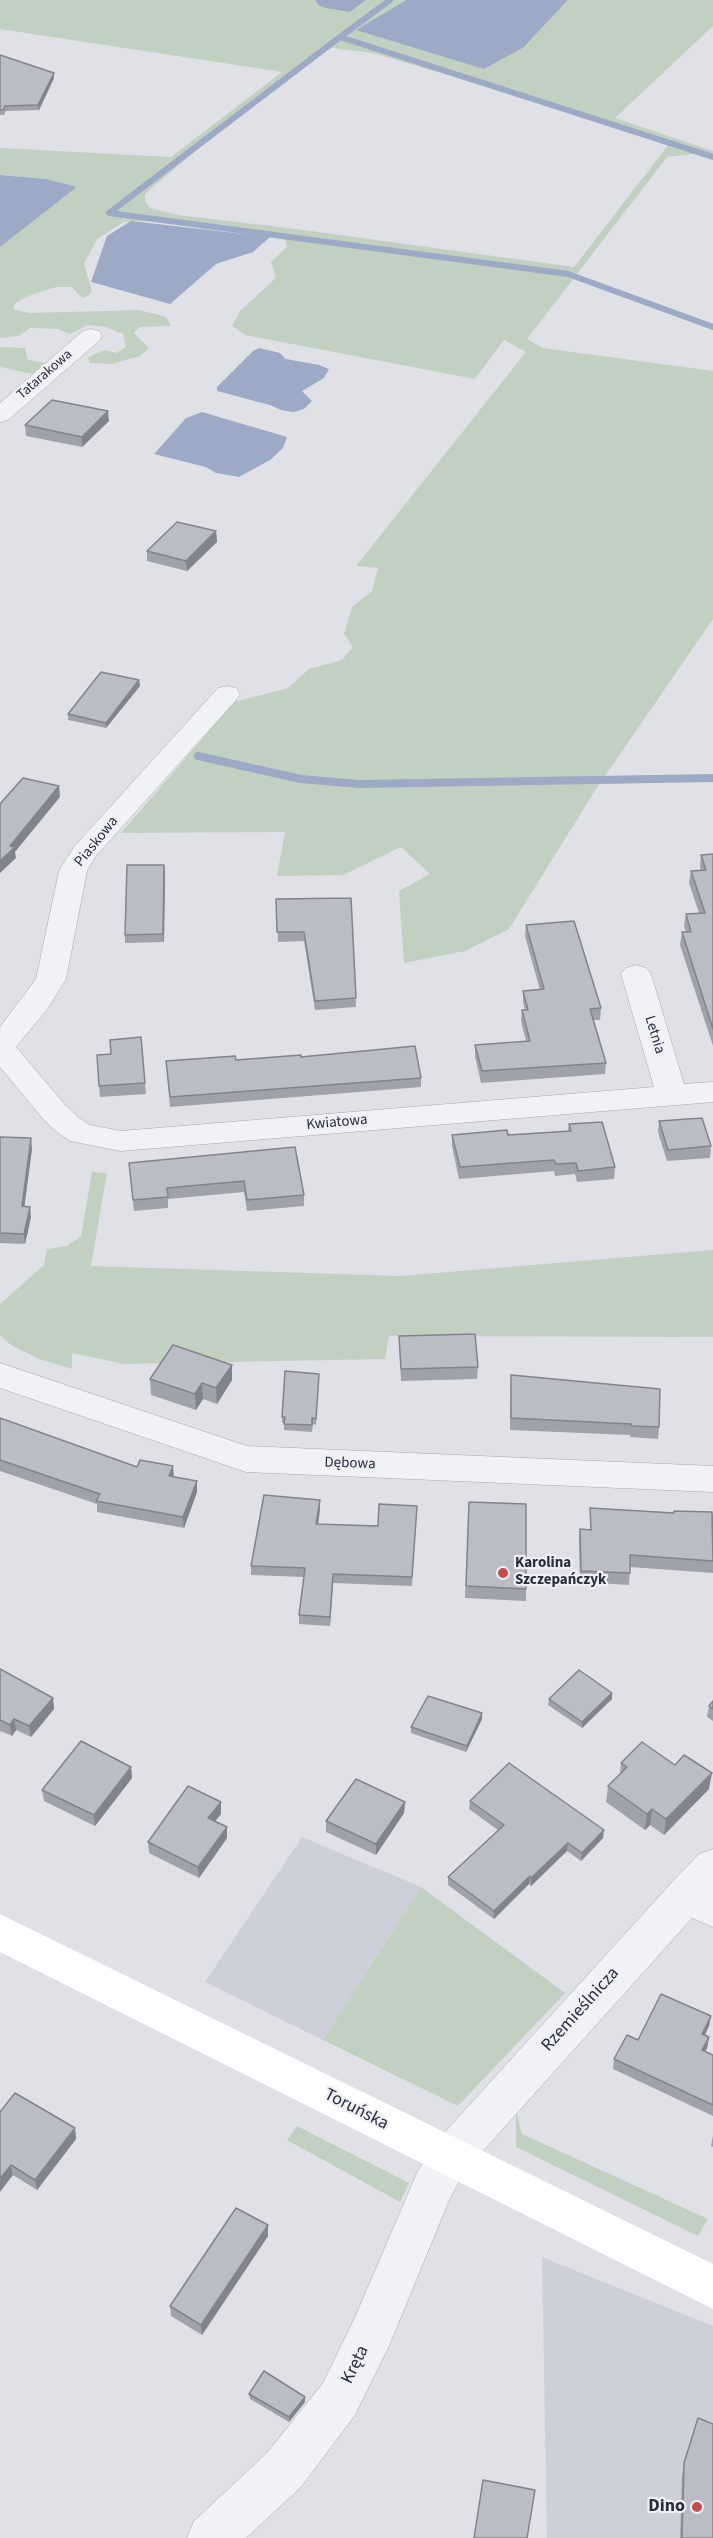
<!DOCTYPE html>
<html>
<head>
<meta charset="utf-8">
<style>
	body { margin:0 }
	canvas { display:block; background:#dfe1e7 }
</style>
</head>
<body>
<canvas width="713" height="2538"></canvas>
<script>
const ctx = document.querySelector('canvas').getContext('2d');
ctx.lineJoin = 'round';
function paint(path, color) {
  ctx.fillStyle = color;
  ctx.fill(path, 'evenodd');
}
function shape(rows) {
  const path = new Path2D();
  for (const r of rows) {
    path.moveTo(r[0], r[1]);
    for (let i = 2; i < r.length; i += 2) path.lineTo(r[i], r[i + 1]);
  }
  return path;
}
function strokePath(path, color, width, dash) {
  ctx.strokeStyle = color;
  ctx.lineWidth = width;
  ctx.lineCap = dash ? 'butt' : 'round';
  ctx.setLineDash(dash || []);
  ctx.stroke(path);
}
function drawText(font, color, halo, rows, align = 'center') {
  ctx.font = font + ' "Source Sans 3",sans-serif';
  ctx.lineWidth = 4.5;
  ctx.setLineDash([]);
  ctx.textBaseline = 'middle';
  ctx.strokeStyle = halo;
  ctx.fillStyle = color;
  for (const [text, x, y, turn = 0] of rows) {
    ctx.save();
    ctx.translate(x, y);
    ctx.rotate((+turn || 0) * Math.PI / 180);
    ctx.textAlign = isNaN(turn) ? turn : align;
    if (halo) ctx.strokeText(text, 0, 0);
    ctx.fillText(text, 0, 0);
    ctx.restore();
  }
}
paint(shape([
	[302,1837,421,1887,323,2040,205,1982],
	[542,2257,713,2326,713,2538,547,2538]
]), '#cdd0d9');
paint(shape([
	[0,0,315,0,318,5,350,12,366,0,406,0,356,30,524,47,568,0,713,0,713,26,615,118,713,151,713,159,693,154,667,157,527,339,543,348,713,371,713,619,596,789,509,929,465,951,404,963,399,891,430,874,401,847,343,875,277,876,285,832,121,833,234,702,288,688,309,669,342,660,353,647,344,634,352,607,372,591,378,568,356,566,526,352,504,340,475,379,245,335,232,326,241,310,276,278,271,262,287,247,285,240,275,235,151,221,124,222,97,239,84,264,92,291,88,296,82,298,72,287,56,287,31,295,15,303,13,309,28,313,140,310,166,317,171,326,139,327,134,333,149,348,140,356,112,364,90,363,88,357,105,350,116,353,126,347,123,334,105,327,88,325,70,334,58,329,30,328,19,336,0,338,0,247,77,187,46,179,0,175,0,148,171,157,282,72,0,29],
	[333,48,373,53,542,103,669,144,574,267,296,229,178,215,150,208,145,201,145,194,247,107,313,57,325,50],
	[636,296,713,324,713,330,631,299],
	[0,347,25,348,28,360,45,363,32,374,0,367],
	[92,1172,107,1173,91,1266,401,1276,713,1250,713,1337,389,1336,385,1359,124,1364,72,1353,72,1369,39,1359,11,1345,0,1335,0,1304,44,1265,47,1249,67,1246,81,1236],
	[421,1887,565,1993,458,2106,323,2040],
	[516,2111,522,2134,708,2219,698,2236,516,2147],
	[297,2126,409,2183,400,2202,287,2140]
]), '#c2d0c1');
paint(shape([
	[315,0,366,0,350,12,326,8,318,5],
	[406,0,568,0,524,47,484,69,356,30],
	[0,175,46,179,77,187,0,247],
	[131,221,270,237,253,252,216,264,170,304,91,282,107,236],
	[259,348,280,353,286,359,319,365,329,369,324,378,302,391,312,401,304,409,294,412,281,410,270,405,217,391,217,387,253,351],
	[202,412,287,437,283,448,270,460,239,477,216,473,206,467,154,454,186,418]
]), '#9caac5');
strokePath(shape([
	[390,0,340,37,713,157],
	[340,37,109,213,568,274,713,327]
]), '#9caac5', 6);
strokePath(shape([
	[198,756,301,779,359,784,713,778]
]), '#9caac5', 8);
const street = shape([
	[91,329,99,331,102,336,99,341,8,420,0,422,0,403,83,331,91,329],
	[227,686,236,688,240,694,236,700,95,857,87,871,66,979,48,1008,16,1047,66,1106,79,1118,90,1125,121,1131,654,1087,621,974,626,968,636,965,646,968,651,974,684,1084,713,1082,713,1102,121,1151,70,1141,57,1132,44,1120,0,1067,0,1027,36,979,59,871,74,847,218,688,227,686],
	[0,1363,247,1446,713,1466,713,1492,246,1472,0,1388,0,1363],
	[713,1849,713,1927,692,1918,465,2171,450,2198,389,2346,355,2415,301,2487,246,2538,187,2538,194,2521,267,2453,323,2383,356,2315,417,2173,435,2143,674,1880,699,1854,713,1849]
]);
strokePath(street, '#a5a7b1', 1);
paint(street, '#f1f2f6');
paint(shape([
	[0,1914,713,2264,713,2309,0,1952,0,1914]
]), '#fff');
paint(shape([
	[0,55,54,78,39,110,6,111,4,115,0,115],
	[109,421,82,447,26,436,25,425],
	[216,531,217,542,187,571,147,561,147,551],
	[139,680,140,686,106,728,68,720,68,714],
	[713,854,713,1046,680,945,682,932,686,932,684,926,686,914,699,913,689,883,691,871,701,870,700,867,701,855],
	[165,873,164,942,125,943,125,935],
	[351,898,356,1007,315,1010,304,941,278,942,276,899],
	[526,925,601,1008,600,1020,593,1020,606,1063,605,1074,481,1083,475,1056,475,1045,526,1041,521,1021,522,1010,525,1010,523,1002,523,991,540,990,525,936],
	[141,1037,146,1094,100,1097,99,1086,111,1054],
	[301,1057,421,1078,421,1087,170,1107,166,1061,236,1060],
	[659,1121,711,1146,710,1158,667,1161,658,1132],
	[569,1124,615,1167,614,1179,577,1182,575,1174,555,1176,554,1171,459,1179,452,1146,452,1135,508,1135,568,1131],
	[0,1137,32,1149,24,1207,31,1217,25,1244,0,1243],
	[295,1147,304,1195,304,1206,247,1211,244,1192,168,1199,168,1208,134,1211,129,1163],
	[399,1336,478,1367,477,1379,401,1381],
	[319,1374,316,1425,313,1424,312,1432,284,1430,284,1423,282,1423,282,1417],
	[511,1375,659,1427,658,1439,630,1437,630,1435,510,1430],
	[150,1379,232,1380,217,1404,203,1399,196,1410,151,1395],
	[0,1418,137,1467,174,1477,197,1481,197,1492,184,1528,97,1512,97,1504,0,1471],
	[320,1500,320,1509,318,1524,378,1526,417,1506,412,1586,333,1583,330,1626,299,1624,299,1615,304,1577,251,1575,251,1566],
	[469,1502,526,1589,526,1601,465,1598],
	[590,1508,713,1515,713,1573,630,1567,629,1585,580,1582,579,1541,580,1529,590,1530],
	[0,1669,53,1698,54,1709,31,1737,16,1730,12,1736,1,1731,0,1733],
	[612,1693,612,1699,582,1728,548,1705,549,1699],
	[713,1701,713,1721,707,1717,709,1706],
	[482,1713,482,1719,466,1752,411,1733,411,1727],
	[621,1763,709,1789,664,1835,650,1825,645,1830,606,1802,608,1786,620,1774],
	[131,1767,132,1778,95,1826,44,1801,42,1790],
	[470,1801,603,1838,581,1861,567,1851,531,1886,529,1884,494,1919,448,1885,448,1877,498,1830,469,1809],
	[221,1802,221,1814,215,1821,227,1838,199,1878,149,1853,148,1842],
	[405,1802,404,1813,376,1855,326,1832,326,1821],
	[711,2016,709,2026,705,2035,709,2037,707,2048,705,2051,713,2055,713,2116,613,2069,614,2059,638,2040],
	[0,2112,75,2128,76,2139,37,2190,13,2175],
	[713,2135,713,2147,711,2146],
	[268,2225,268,2236,202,2335,171,2316,170,2306],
	[249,2394,305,2397,305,2402,289,2422,250,2399],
	[684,2463,713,2538,680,2538,682,2476]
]), '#a0a2aa');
paint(shape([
	[54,73,54,78,39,110,38,105],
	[108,411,109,421,82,447,82,437],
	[216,531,217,542,187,571,186,561],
	[139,680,140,686,106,728,106,723],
	[59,786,60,797,15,852,16,858,0,873,0,861,10,846],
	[164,865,165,873,164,942,163,934],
	[31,1138,32,1149,23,1217,22,1206],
	[30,1207,31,1217,25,1244,24,1234],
	[232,1365,232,1380,217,1404,216,1388],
	[202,1383,203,1399,196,1410,195,1394],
	[173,1466,174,1477,169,1476],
	[197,1481,197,1492,184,1528,183,1517],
	[320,1500,320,1509,317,1533,316,1524],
	[333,1574,333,1583,330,1626,330,1617],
	[612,1693,612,1699,582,1728,582,1722],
	[53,1698,54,1709,31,1737,29,1726],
	[482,1713,482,1719,466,1752,467,1746],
	[14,1719,16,1730,12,1736,10,1725],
	[131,1767,132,1778,95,1826,94,1815],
	[712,1773,709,1789,664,1835,666,1819],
	[221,1802,221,1814,209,1829,208,1818],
	[405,1802,404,1813,376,1855,376,1844],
	[652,1809,650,1825,645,1830,647,1814],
	[227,1827,227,1838,199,1878,198,1867],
	[604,1830,603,1838,581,1861,582,1853],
	[568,1843,567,1851,531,1886,531,1878],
	[530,1876,529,1884,494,1919,494,1911],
	[711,2016,709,2026,700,2044,702,2034],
	[709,2037,707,2048,701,2060,702,2050],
	[75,2128,76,2139,37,2190,35,2180],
	[11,2165,13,2175,0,2192,0,2179],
	[268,2225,268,2236,202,2335,201,2325],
	[305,2397,305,2402,289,2422,289,2417]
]), '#82848b');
const building = shape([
	[0,55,54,73,38,105,5,106,3,110,0,110,0,55],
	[52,400,108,411,82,437,25,425,52,400],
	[177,522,216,531,186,561,147,551,177,522],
	[101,672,139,680,106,723,68,714,101,672],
	[23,778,59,786,10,846,15,847,0,861,0,804,23,778],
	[713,854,713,1029,682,932,691,932,686,914,705,913,691,871,706,870,701,855,713,854],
	[127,865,164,865,163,934,125,935,127,865],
	[351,898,356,998,315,1001,304,932,277,932,276,899,351,898],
	[574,921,601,1008,590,1009,606,1063,482,1071,475,1045,530,1041,522,1010,528,1010,523,991,544,989,526,925,574,921],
	[141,1037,145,1083,99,1086,97,1055,111,1054,110,1040,141,1037],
	[415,1046,421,1078,170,1097,166,1061,235,1056,236,1060,301,1055,301,1057,415,1046],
	[702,1118,711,1146,668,1150,659,1121,702,1118],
	[602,1122,615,1167,578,1171,576,1163,556,1164,554,1160,460,1167,452,1135,507,1130,508,1135,571,1131,569,1124,602,1122],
	[0,1137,31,1138,22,1206,30,1207,24,1234,0,1233,0,1137],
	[295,1147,304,1195,247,1200,244,1181,167,1188,168,1197,133,1200,129,1163,295,1147],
	[475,1334,478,1367,401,1369,399,1336,475,1334],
	[173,1345,232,1365,216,1388,202,1383,195,1394,150,1379,173,1345],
	[285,1371,319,1374,316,1419,312,1418,312,1425,284,1424,285,1417,282,1417,285,1371],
	[511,1375,660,1389,659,1427,632,1426,631,1424,511,1418,511,1375],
	[0,1418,137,1467,140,1460,173,1466,169,1476,197,1481,183,1517,96,1501,100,1494,0,1460,0,1418],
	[264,1495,320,1500,316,1524,378,1526,379,1504,417,1506,412,1577,333,1574,330,1617,299,1615,305,1568,251,1566,264,1495],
	[469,1502,526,1504,526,1589,466,1586,469,1502],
	[590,1508,674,1513,674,1511,712,1512,713,1561,630,1555,630,1573,581,1571,580,1529,591,1530,590,1508],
	[0,1669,53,1698,29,1726,14,1719,10,1725,0,1720,0,1669],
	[579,1670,612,1693,582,1722,549,1699,579,1670],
	[428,1696,482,1713,467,1746,411,1727,428,1696],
	[713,1701,713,1709,709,1706,713,1701],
	[81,1741,131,1767,94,1815,42,1790,81,1741],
	[642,1742,675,1765,684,1755,712,1773,666,1819,652,1809,647,1814,608,1786,627,1767,621,1763,642,1742],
	[509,1763,604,1830,582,1853,568,1843,531,1878,530,1876,494,1911,448,1877,504,1825,470,1801,509,1763],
	[356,1779,405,1802,376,1844,326,1821,356,1779],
	[188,1786,221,1802,208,1818,227,1827,198,1867,148,1842,188,1786],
	[661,1994,711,2016,702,2034,709,2037,702,2050,713,2055,713,2105,614,2059,627,2035,638,2040,661,1994],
	[15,2093,75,2128,35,2180,11,2165,0,2179,0,2112,15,2093],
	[236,2208,268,2225,201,2325,170,2306,236,2208],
	[264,2371,305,2397,289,2417,249,2394,264,2371],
	[698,2418,713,2424,713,2538,682,2538,684,2463,698,2418],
	[483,2480,535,2490,527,2538,474,2538,483,2480]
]);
paint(building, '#babcc6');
strokePath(building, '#82848b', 1.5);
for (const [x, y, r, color] of [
	[503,1573,6,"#c44d4c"],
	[697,2507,6,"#c44d4c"]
]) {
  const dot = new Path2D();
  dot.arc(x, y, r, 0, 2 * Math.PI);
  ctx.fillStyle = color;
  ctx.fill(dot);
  strokePath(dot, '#eef0f5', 2);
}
drawText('14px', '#292d3d', '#eef0f5', [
	["Tatarakowa",45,375,-41]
]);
drawText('15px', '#292d3d', '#eef0f5', [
	["Piaskowa",97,842,-51],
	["Letnia",654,1035,73],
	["Kwiatowa",337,1123,-5],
	["Dębowa",350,1464,2]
]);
drawText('bold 15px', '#292d3d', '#eef0f5', [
	["Karolina",515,1564],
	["Szczepańczyk",515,1581]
], 'left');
drawText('18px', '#292d3d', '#eef0f5', [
	["Rzemieślnicza",581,2010,-48],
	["Toruńska",356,2110,27],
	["Kręta",356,2365,-64]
]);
drawText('bold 18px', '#292d3d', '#eef0f5', [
	["Dino",685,2507]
], 'right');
</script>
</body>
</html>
